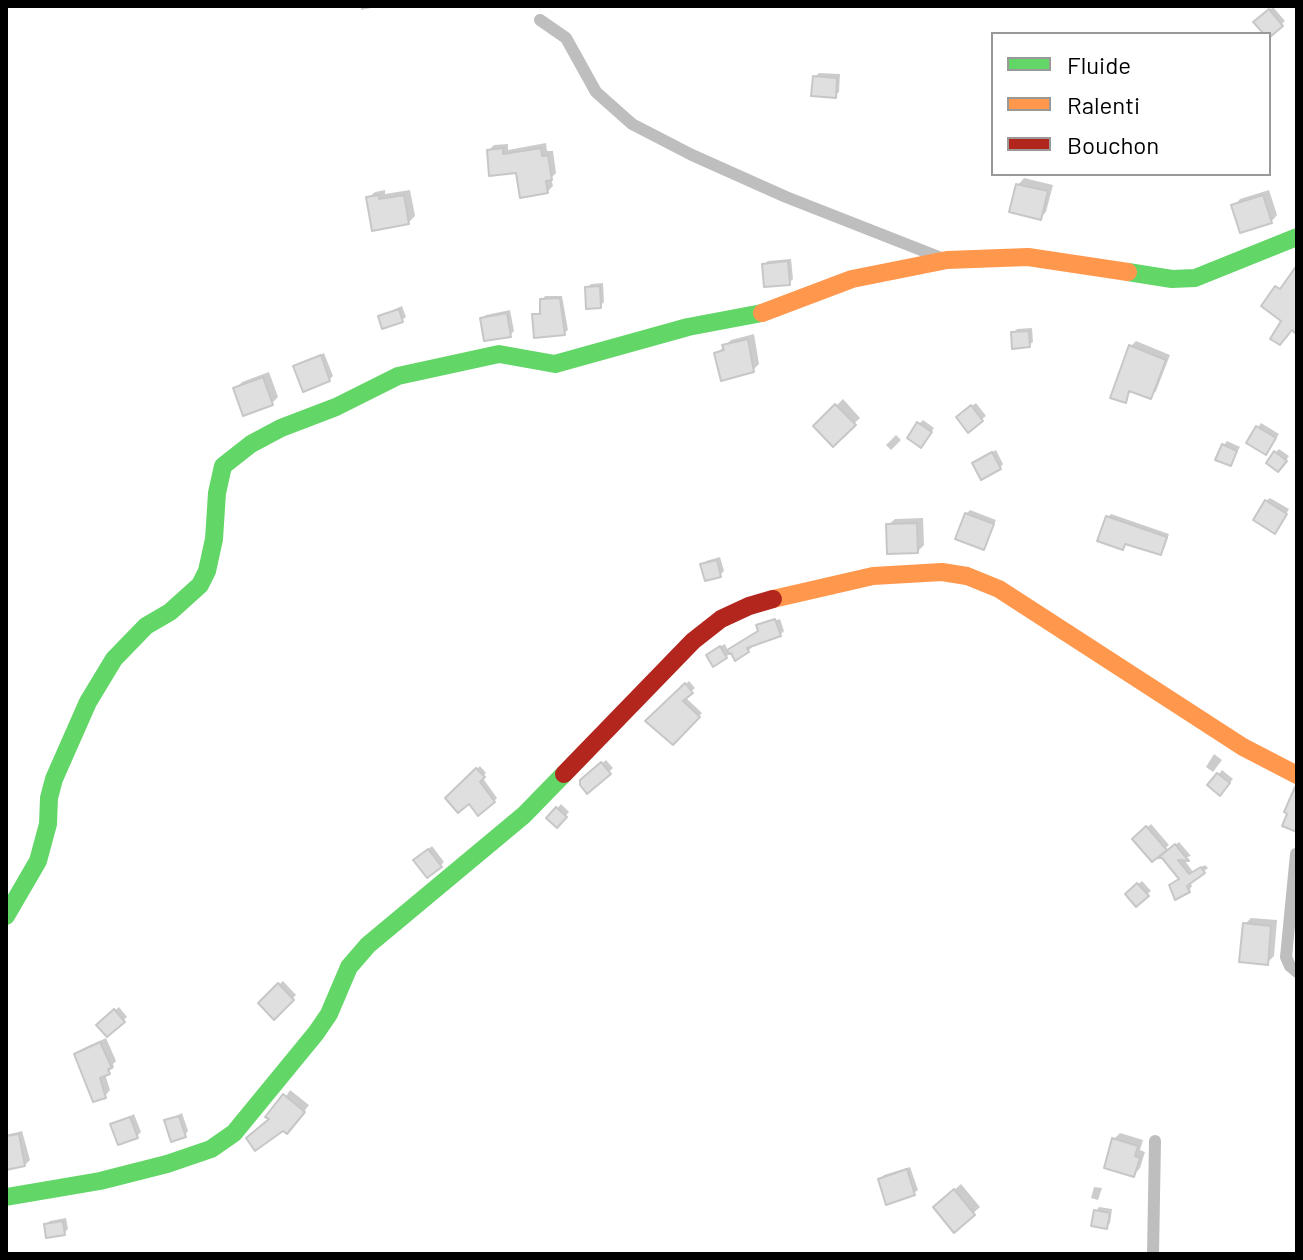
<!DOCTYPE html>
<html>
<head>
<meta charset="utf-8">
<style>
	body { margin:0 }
	#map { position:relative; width:1303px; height:1260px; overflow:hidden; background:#fff; font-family:Barlow,sans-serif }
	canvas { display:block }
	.frame { position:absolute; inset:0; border:8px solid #000; pointer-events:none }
	.legend { position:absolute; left:991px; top:32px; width:280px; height:144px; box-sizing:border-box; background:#fff; border:2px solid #999; margin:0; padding:10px 14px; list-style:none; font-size:24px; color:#000 }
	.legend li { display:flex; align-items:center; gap:16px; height:40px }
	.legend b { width:40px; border:2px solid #999 }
</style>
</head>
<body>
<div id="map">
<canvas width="1303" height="1260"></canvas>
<div class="frame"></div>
<ul class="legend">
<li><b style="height:10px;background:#63d668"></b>Fluide</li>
<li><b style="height:10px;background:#ff974d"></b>Ralenti</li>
<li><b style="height:10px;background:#b3261e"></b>Bouchon</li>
</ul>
</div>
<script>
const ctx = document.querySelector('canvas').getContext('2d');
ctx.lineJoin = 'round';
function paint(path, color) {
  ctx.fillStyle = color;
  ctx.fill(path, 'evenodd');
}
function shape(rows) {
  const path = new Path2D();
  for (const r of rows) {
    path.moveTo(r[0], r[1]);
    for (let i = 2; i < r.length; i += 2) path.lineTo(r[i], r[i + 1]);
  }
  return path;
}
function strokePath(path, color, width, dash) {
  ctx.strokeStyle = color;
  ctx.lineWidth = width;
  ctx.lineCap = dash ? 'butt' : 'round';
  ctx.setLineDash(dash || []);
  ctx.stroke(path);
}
paint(shape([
	[361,6,381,6,361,10],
	[1273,7,1285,21,1269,35,1256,22],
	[819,73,840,74,839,92,835,96,815,77],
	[546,143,547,151,553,151,556,173,551,178,553,186,547,192,489,150,494,145,508,144,508,150],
	[1024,178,1053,185,1046,212,1040,218,1018,185],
	[385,190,385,194,410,190,415,216,408,223,368,198,375,192],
	[1269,190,1277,215,1271,222,1234,206,1240,199],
	[791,259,793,279,789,283,764,264,768,261],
	[603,283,604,302,600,306,587,288,591,284],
	[545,296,562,296,568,330,564,333,534,315,542,311,542,300],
	[402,306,406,317,402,320,380,316],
	[510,310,514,331,510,335,482,318,486,315],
	[1032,328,1033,342,1029,345,1013,333,1017,329],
	[754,334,759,364,753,370,716,354,731,340],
	[1136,341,1170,355,1156,391,1151,396,1132,390,1125,400,1113,396,1131,346],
	[324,353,333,376,329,380,295,367],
	[269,372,278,397,272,403,236,388,242,382],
	[843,399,860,418,833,444,816,426],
	[976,403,986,416,968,430,962,413],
	[923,420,934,428,925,442,919,424],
	[1261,423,1279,434,1269,449,1248,442],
	[896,435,901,440,891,450,886,445],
	[1227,441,1240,447,1230,464,1224,445],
	[1279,449,1289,456,1282,466,1275,453],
	[996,450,1003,464,1000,468,978,460],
	[1270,498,1289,509,1278,528,1266,501],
	[970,510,996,520,984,548,966,514],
	[1111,514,1169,534,1164,549,1160,553,1126,544,1123,548,1108,517],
	[923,518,924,545,918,551,888,525,895,519],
	[720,557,724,571,720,575,703,565,706,561],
	[780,619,784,631,780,635,750,645,752,647,748,651,732,651,726,657,712,651,725,644,728,651,760,630,760,626],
	[689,681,695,688,685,697,702,713,673,742,648,721],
	[1214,754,1222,760,1213,772,1206,767],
	[606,760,613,768,588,791,582,781],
	[480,766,486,773,482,777,497,798,494,801,447,798],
	[1222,770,1233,779,1224,790,1210,785],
	[561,804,569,812,557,825,549,818],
	[1151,824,1169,845,1153,859,1135,839],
	[1179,842,1191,856,1183,858,1193,872,1205,865,1208,868,1190,882,1192,886,1189,890,1162,856],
	[432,846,444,862,440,866,420,856],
	[1142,881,1151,891,1136,904,1127,894],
	[1251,918,1277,920,1274,956,1267,963,1245,924],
	[283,981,296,995,274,1017,260,1003],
	[119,1007,127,1017,107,1035,99,1025],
	[106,1038,116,1061,113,1064,114,1067,105,1074,110,1090,105,1096,77,1054,82,1049],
	[290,1090,309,1105,293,1126,271,1119],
	[182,1113,188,1131,185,1135,166,1121],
	[134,1114,141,1132,137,1136,113,1125],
	[22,1131,30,1160,26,1164,6,1168,6,1135],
	[1120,1133,1143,1140,1140,1150,1145,1152,1140,1168,1134,1175,1114,1139],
	[910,1167,918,1190,914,1193,880,1179,884,1175],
	[961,1184,980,1207,955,1230,942,1201],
	[1094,1187,1102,1188,1098,1200,1091,1198],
	[1099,1207,1112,1209,1110,1223,1106,1227,1096,1211],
	[66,1218,68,1229,64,1233,46,1224,50,1221]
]), '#0003');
const building = shape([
	[1269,9,1283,26,1269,38,1269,34,1264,34,1253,22,1269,9],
	[813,76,837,78,836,98,811,96,813,76],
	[503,148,503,154,541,148,542,156,548,155,552,180,546,181,548,193,520,198,516,173,489,176,487,150,503,148],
	[1016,184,1048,191,1041,220,1009,212,1016,184],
	[379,195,379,199,404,195,409,224,372,231,366,197,379,195],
	[1263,195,1272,223,1240,233,1231,205,1263,195],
	[788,261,790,285,764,287,762,264,788,261],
	[1297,265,1297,335,1292,330,1280,345,1270,339,1281,321,1261,306,1275,286,1280,289,1297,265],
	[600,286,601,308,586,309,585,287,600,286],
	[560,298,565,335,534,338,532,314,540,314,540,299,560,298],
	[399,309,403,322,382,329,378,316,399,309],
	[507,313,511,337,484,341,480,318,507,313],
	[1029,331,1030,347,1012,349,1011,332,1029,331],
	[748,339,754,372,721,381,714,353,724,350,722,345,748,339],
	[1129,345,1166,360,1151,399,1129,391,1126,403,1110,398,1129,345],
	[321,355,330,381,303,392,293,366,321,355],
	[263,377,273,405,243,416,233,388,263,377],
	[835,404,856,425,833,447,813,426,835,404],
	[971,405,983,421,968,433,956,417,971,405],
	[917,422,932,432,921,448,907,438,917,422],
	[1256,426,1276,438,1266,455,1246,443,1256,426],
	[1222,444,1237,451,1231,466,1215,460,1222,444],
	[1274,451,1287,461,1278,472,1266,463,1274,451],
	[992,452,1001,469,981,480,972,463,992,452],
	[1265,500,1287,514,1275,534,1253,520,1265,500],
	[965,513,994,524,984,550,955,539,965,513],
	[1106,516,1167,537,1161,555,1125,544,1123,550,1097,541,1106,516],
	[917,523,918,553,887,554,886,524,917,523],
	[717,560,721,577,705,581,700,564,717,560],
	[775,619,781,636,747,648,749,652,735,661,731,653,729,654,727,650,758,631,756,625,775,619],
	[720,646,727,658,713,667,706,655,720,646],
	[685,683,693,693,683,701,700,717,673,745,645,721,685,683],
	[601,762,611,774,587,794,580,785,580,780,601,762],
	[476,768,485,777,480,782,495,802,478,816,469,804,458,813,445,798,476,768],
	[1217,773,1230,783,1220,796,1207,785,1217,773],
	[1295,787,1297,787,1297,832,1282,826,1287,814,1284,812,1295,787],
	[556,807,567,817,557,828,546,818,556,807],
	[1146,826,1167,850,1152,862,1132,839,1146,826],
	[1175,844,1189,861,1178,860,1189,874,1201,867,1205,873,1187,886,1190,892,1175,900,1169,885,1179,879,1162,858,1158,858,1175,844],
	[428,849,442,867,427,878,413,860,428,849],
	[1137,883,1149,896,1136,907,1125,894,1137,883],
	[1243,923,1271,926,1268,965,1239,962,1243,923],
	[278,983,294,1000,274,1020,258,1003,278,983],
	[114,1009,125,1022,107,1037,96,1025,114,1009],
	[100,1042,112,1068,108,1069,110,1074,100,1078,106,1098,93,1102,74,1054,100,1042],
	[283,1094,305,1112,287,1134,283,1131,255,1151,246,1138,269,1119,265,1117,283,1094],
	[179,1116,186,1137,171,1142,164,1120,179,1116],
	[130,1117,138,1138,118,1145,110,1124,130,1117],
	[19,1134,25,1166,6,1170,6,1136,19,1134],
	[1112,1138,1138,1146,1135,1156,1140,1158,1134,1177,1104,1168,1112,1138],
	[907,1169,915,1195,886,1205,878,1179,907,1169],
	[954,1189,975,1215,954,1233,933,1207,954,1189],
	[1094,1210,1110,1213,1107,1229,1091,1226,1094,1210],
	[63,1221,65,1235,46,1238,44,1224,63,1221]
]);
paint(building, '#dfdfdf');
strokePath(building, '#c7c7c7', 2);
strokePath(shape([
	[540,20,566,38,596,92,632,124,692,155,786,197,944,259],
	[1296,854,1286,957,1290,966,1297,972],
	[1153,1254,1155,1141]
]), '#bebebe', 12);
strokePath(shape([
	[1128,272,1172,279,1195,278,1297,237],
	[6,916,38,861,48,824,49,798,54,779,88,702,114,659,146,626,170,612,200,585,207,571,214,539,217,493,223,466,251,444,281,428,336,407,398,376,499,354,555,364,688,327,762,313],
	[6,1197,100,1181,167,1164,211,1149,234,1133,316,1033,329,1014,349,967,368,945,524,815,564,774]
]), '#63d668', 18);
strokePath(shape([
	[762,313,852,279,947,260,1028,257,1128,272],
	[773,599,873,576,942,572,967,576,999,589,1243,747,1297,775]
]), '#ff974d', 18);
strokePath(shape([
	[564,774,693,641,721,619,749,606,773,599]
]), '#b3261e', 18);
</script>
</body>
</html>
